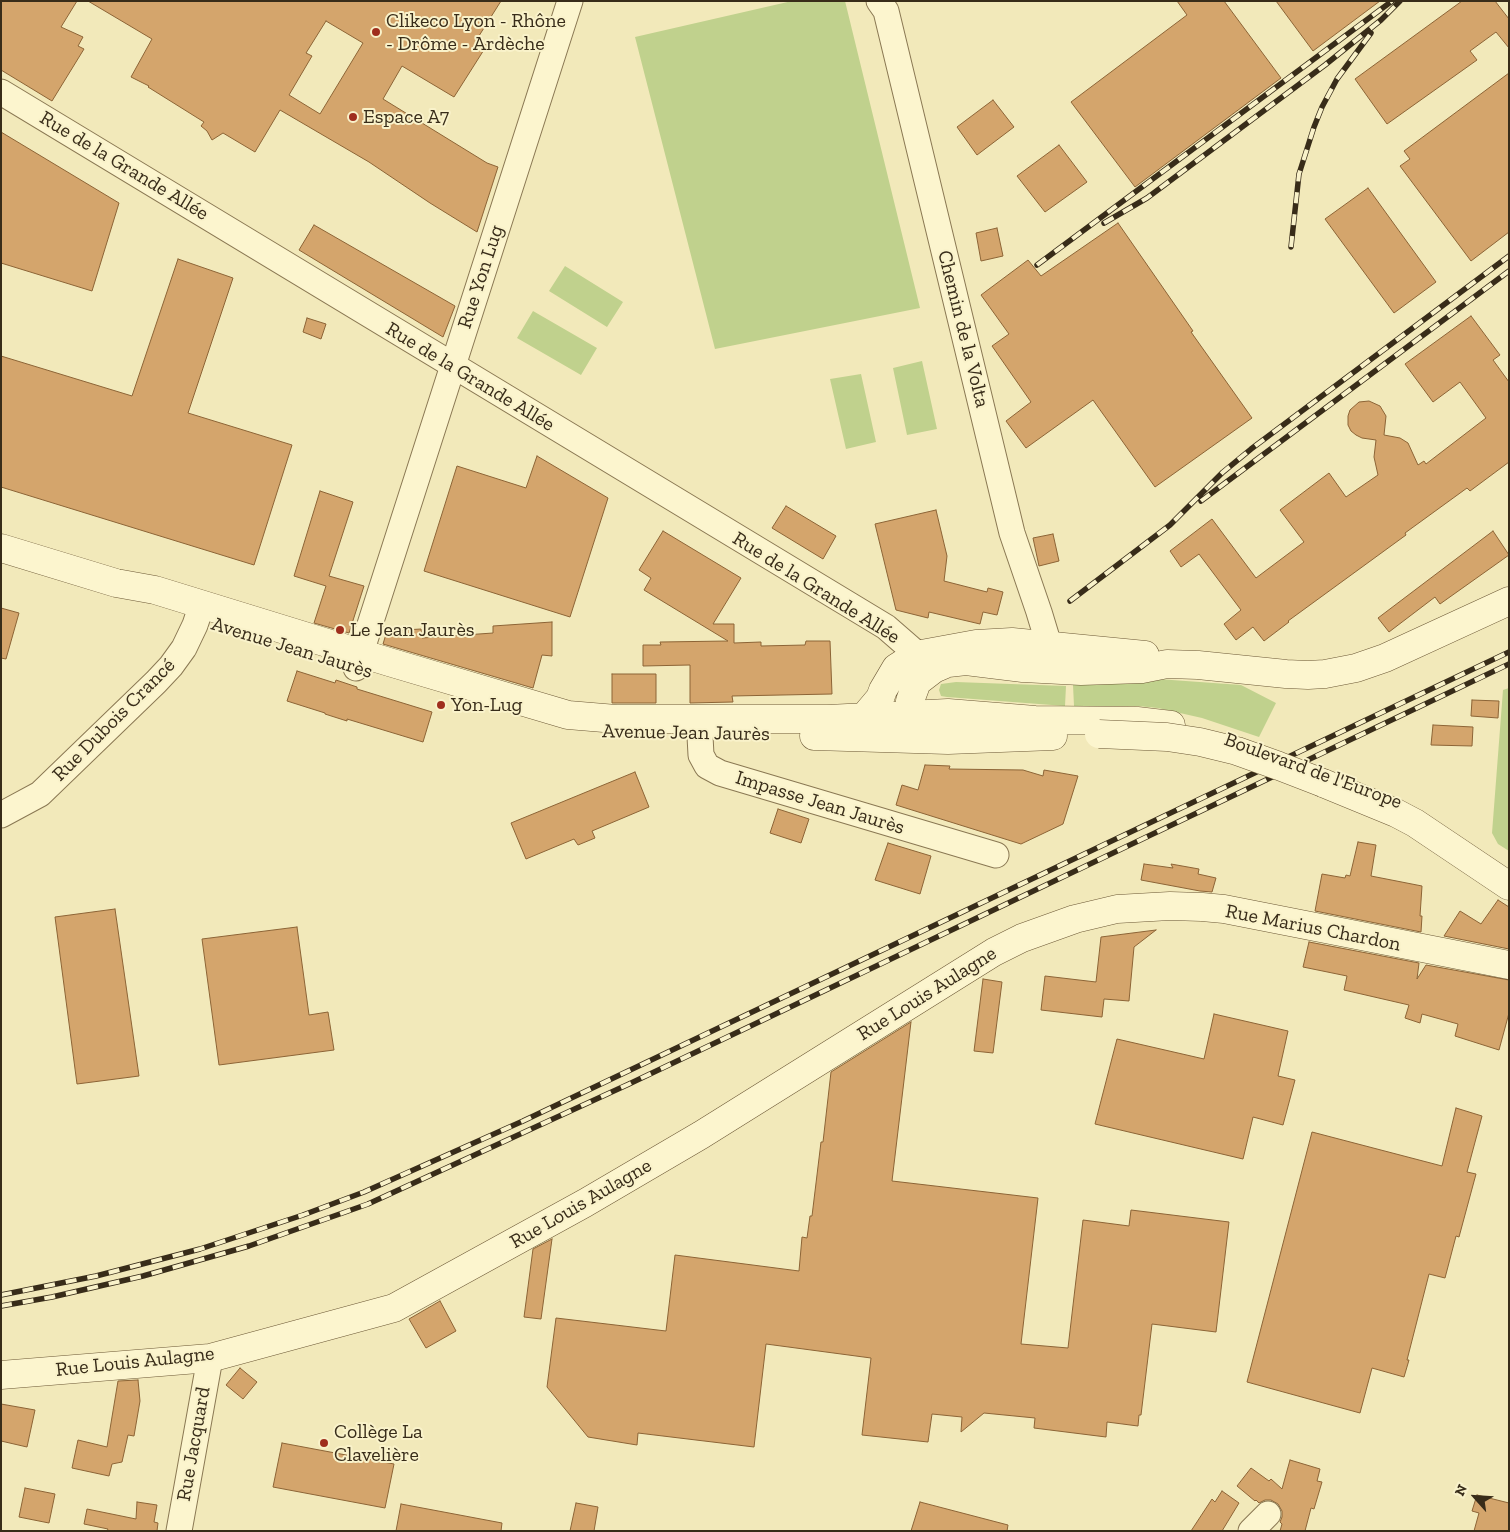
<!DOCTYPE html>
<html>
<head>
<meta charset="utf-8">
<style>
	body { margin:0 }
	#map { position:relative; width:1510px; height:1532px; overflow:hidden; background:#f2e9ba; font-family:"Zilla Slab",serif }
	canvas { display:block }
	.frame { position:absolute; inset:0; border:2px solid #382c19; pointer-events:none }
	.north { position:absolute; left:1450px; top:1472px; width:50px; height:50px; -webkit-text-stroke:4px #f9f2ca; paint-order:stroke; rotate:296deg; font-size:14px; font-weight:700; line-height:20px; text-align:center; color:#382c19 }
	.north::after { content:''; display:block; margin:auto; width:18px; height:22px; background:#382c19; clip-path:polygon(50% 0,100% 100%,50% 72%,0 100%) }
</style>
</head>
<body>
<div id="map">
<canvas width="1510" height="1532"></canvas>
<div class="frame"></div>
<div class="north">N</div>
</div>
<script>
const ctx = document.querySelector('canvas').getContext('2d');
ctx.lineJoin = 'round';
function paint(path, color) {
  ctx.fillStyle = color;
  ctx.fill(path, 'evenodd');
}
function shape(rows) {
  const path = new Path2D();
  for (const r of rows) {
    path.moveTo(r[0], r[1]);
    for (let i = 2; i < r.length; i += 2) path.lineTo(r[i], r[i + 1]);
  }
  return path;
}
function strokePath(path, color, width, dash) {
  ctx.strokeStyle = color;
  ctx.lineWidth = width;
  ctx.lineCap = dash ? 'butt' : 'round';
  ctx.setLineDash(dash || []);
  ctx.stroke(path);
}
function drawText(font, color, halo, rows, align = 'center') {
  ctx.font = font + ' "Zilla Slab",serif';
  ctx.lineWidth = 4;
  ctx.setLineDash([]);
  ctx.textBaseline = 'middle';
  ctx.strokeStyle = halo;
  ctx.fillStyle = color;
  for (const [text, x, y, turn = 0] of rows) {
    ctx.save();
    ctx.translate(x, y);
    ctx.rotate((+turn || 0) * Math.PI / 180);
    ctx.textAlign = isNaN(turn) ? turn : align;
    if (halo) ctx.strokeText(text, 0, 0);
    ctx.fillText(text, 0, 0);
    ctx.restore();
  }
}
paint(shape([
	[792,1,845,1,920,308,715,349,635,37],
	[565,266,623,302,607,327,549,291],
	[533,311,597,348,581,375,517,338],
	[922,361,937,429,907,435,893,368],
	[861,374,876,442,846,449,830,379],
	[1158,679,1241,685,1276,703,1259,737,1202,718,1158,708,1138,706,1074,706,1073,685],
	[956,682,1066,686,1065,706,947,697,941,696,939,690,941,684],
	[1509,688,1508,835,1509,851,1498,844,1492,833,1503,690]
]), '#c0d18d');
const building = shape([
	[1,1,77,1,61,27,83,37,78,46,84,49,52,101,1,70,1,1],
	[88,1,501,1,477,39,487,45,454,97,402,66,383,99,487,163,498,167,477,232,430,203,369,162,280,110,255,152,223,133,212,140,207,131,201,126,204,122,148,87,149,86,131,77,152,39,88,1],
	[326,21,363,43,320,114,289,95,312,56,306,53,326,21],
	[1177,1,1224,1,1281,78,1135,187,1071,102,1187,15,1177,1],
	[1276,1,1380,1,1313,51,1276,1],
	[1462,1,1495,1,1509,19,1509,48,1496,32,1470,51,1477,60,1387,124,1355,79,1462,1],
	[1509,73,1509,232,1471,261,1400,166,1410,159,1404,151,1509,73],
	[993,100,1014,127,977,155,957,127,993,100],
	[1,132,119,203,92,291,1,263,1,132],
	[1059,145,1087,182,1045,212,1017,176,1059,145],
	[1368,188,1436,282,1394,313,1325,219,1368,188],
	[1118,223,1193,331,1191,332,1252,418,1155,487,1093,400,1026,448,1006,421,1031,402,992,346,1009,334,981,295,1028,260,1041,276,1118,223],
	[314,225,455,306,443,337,299,250,314,225],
	[997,228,1003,256,981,261,976,233,997,228],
	[178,259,233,278,188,413,292,445,254,565,1,487,1,356,132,396,178,259],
	[1471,316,1500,355,1493,360,1509,382,1509,462,1470,491,1467,488,1405,533,1406,535,1288,621,1289,622,1264,641,1253,627,1236,640,1224,624,1241,610,1199,554,1181,567,1170,551,1212,519,1256,578,1304,542,1280,510,1329,473,1346,497,1378,475,1374,457,1376,440,1362,438,1356,435,1351,431,1348,425,1348,416,1350,410,1359,402,1369,401,1380,406,1386,416,1384,435,1400,438,1408,443,1418,465,1424,461,1426,464,1486,418,1460,382,1433,402,1405,364,1471,316],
	[307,318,326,324,321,339,303,332,307,318],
	[537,456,608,498,570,617,424,571,457,466,526,488,537,456],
	[320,491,353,502,329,576,364,586,349,633,314,623,326,586,294,576,320,491],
	[786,506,836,536,823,559,772,528,786,506],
	[936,510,947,556,944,581,987,592,988,588,1003,592,997,615,983,612,980,624,929,612,928,618,896,610,875,524,936,510],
	[663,531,741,578,713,624,734,624,734,643,761,642,761,646,805,645,806,641,830,641,832,694,732,696,733,702,690,703,690,665,643,666,643,645,661,645,660,642,728,641,644,590,651,578,639,570,663,531],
	[1493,531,1509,555,1440,604,1435,597,1389,632,1378,618,1493,531],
	[1053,534,1059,561,1039,566,1033,538,1053,534],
	[1,608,19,613,6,659,1,658,1,608],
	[552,622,552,656,542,655,533,688,383,644,387,631,421,629,422,638,493,633,493,626,552,622],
	[297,671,335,683,336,680,357,687,357,689,432,712,423,742,347,719,347,721,325,714,325,713,287,701,297,671],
	[612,674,656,674,656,703,612,703,612,674],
	[1472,700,1499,701,1498,718,1471,716,1472,700],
	[1433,725,1473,727,1472,746,1431,745,1433,725],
	[925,765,950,766,949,769,1023,770,1043,776,1044,770,1078,776,1063,824,1021,844,896,805,902,785,918,790,925,765],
	[635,772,649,807,592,831,595,838,578,845,574,839,526,859,511,823,635,772],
	[778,809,809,819,801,843,770,833,778,809],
	[1358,842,1376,845,1371,876,1422,886,1420,916,1422,916,1421,932,1315,911,1322,874,1345,878,1346,875,1350,876,1358,842],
	[888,843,931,856,920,894,875,880,888,843],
	[1144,864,1173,868,1171,864,1199,869,1198,874,1216,878,1212,892,1200,891,1141,880,1144,864],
	[1498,900,1509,907,1509,949,1444,936,1460,911,1481,924,1498,900],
	[115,909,139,1076,77,1084,55,917,115,909],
	[297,927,309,1015,328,1012,334,1050,219,1065,202,939,297,927],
	[1156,930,1134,947,1129,1001,1104,999,1102,1017,1041,1010,1045,976,1096,982,1101,937,1156,930],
	[1309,942,1419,963,1417,979,1426,965,1509,980,1509,1013,1499,1050,1455,1036,1458,1024,1422,1014,1420,1023,1405,1018,1409,1005,1344,990,1347,976,1303,967,1309,942],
	[983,979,1002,982,993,1053,974,1051,983,979],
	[1214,1014,1288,1031,1278,1076,1295,1080,1283,1125,1253,1117,1243,1159,1095,1124,1117,1039,1204,1059,1214,1014],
	[911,1022,892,1181,1038,1198,1021,1344,1068,1348,1083,1220,1129,1226,1131,1210,1229,1222,1216,1332,1152,1324,1141,1415,1139,1415,1138,1426,1107,1422,1106,1437,1034,1428,1035,1418,984,1413,961,1432,962,1417,932,1414,928,1442,862,1435,871,1358,766,1344,754,1447,638,1433,637,1445,588,1437,547,1387,556,1318,666,1331,675,1255,799,1271,802,1237,807,1238,810,1216,812,1216,821,1142,823,1142,831,1072,911,1022],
	[1456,1108,1482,1116,1467,1172,1476,1174,1459,1237,1456,1236,1445,1278,1429,1274,1407,1360,1409,1360,1404,1377,1372,1368,1360,1413,1247,1382,1312,1132,1442,1166,1456,1108],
	[552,1239,541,1319,524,1317,533,1249,552,1239],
	[440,1301,456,1331,426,1348,409,1319,440,1301],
	[240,1368,257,1382,243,1399,226,1385,240,1368],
	[138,1380,140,1401,134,1436,128,1435,122,1462,112,1464,109,1476,72,1468,78,1440,107,1447,118,1381,138,1380],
	[1,1404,35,1410,27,1447,1,1441,1,1404],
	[282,1443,394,1464,385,1508,273,1487,282,1443],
	[1290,1460,1320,1469,1317,1481,1322,1482,1314,1509,1311,1508,1305,1531,1280,1531,1282,1524,1280,1522,1282,1517,1282,1511,1278,1504,1271,1500,1265,1500,1259,1503,1256,1500,1255,1501,1237,1486,1251,1468,1269,1481,1271,1479,1282,1489,1290,1460],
	[25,1488,55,1494,49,1523,19,1517,25,1488],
	[1222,1491,1239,1503,1222,1531,1191,1531,1212,1499,1215,1502,1222,1491],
	[1477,1495,1509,1503,1509,1531,1474,1531,1479,1513,1472,1511,1477,1495],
	[137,1502,157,1505,154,1522,158,1523,157,1531,107,1531,108,1529,84,1524,87,1509,136,1519,137,1502],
	[920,1502,1008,1525,1007,1531,911,1531,920,1502],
	[576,1503,598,1507,594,1531,570,1531,576,1503],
	[401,1504,502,1523,501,1531,396,1531,401,1504]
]);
paint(building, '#d4a56c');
strokePath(building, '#8c6436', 1);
const street = shape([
	[879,1,886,11,1012,533,1039,612,1049,645,1049,652,1044,657,1038,658],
	[1,92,886,627,932,667],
	[356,668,570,1],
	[725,719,702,728,700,736,701,755,707,766,720,773,996,855],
	[1,815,40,794,156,682,171,666,184,648,195,625,202,604],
	[179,1531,210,1358],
	[1251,1531,1268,1514]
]);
const secondary = shape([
	[1,548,116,583,155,590,389,662,568,715,616,719,828,719,948,713,1035,720,1137,721,1171,725],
	[909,715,910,701,917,682,934,669,948,663,966,661,1023,668,1081,671,1142,669,1167,664,1198,665,1286,674,1308,675,1325,674,1356,668,1385,658,1509,601],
	[864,717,880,698,883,690,896,668,916,655,976,644,1012,642,1145,655],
	[814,736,948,740,1053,736],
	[1323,783,1396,813,1415,823,1509,886],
	[1,1375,210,1358,394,1308,585,1203,701,1135,994,952,1022,938,1075,919,1117,909,1170,906,1202,907,1224,909,1509,965]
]);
strokePath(street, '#8a7853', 27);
strokePath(secondary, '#6c5836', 29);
strokePath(street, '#fcf5ce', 25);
strokePath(secondary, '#fcf5ce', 28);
const rail = shape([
	[1104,223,1147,198,1325,65,1381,20,1400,1],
	[1291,247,1299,174,1314,127,1322,107,1337,79,1371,33],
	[1037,265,1392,1],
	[1201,501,1509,271],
	[1070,601,1170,525,1223,472,1251,449,1509,256],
	[1,1295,96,1276,200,1249,303,1215,364,1192,523,1121,1509,652],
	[1,1306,52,1297,143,1276,249,1246,368,1204,629,1084,1509,664]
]);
strokePath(rail, '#382c19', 5.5);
strokePath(rail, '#f9f2ca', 4, [11]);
const secondaryBridge = shape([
	[1099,734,1167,737,1200,742,1237,751,1279,766,1323,783]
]);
strokePath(secondaryBridge, '#6c5836', 29, []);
strokePath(secondaryBridge, '#fcf5ce', 28);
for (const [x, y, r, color] of [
	[376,32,5,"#9f2e1d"],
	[353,117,5,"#9f2e1d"],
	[340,630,5,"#9f2e1d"],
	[441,705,5,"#9f2e1d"],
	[324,1443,5,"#9f2e1d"]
]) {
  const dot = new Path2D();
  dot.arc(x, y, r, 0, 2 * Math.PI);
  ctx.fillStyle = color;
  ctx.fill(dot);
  strokePath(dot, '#f9f2ca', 2);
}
drawText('20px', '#382c19', '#f9f2ca', [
	["Clikeco Lyon - Rhône",386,21],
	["- Drôme - Ardèche",386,44],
	["Espace A7",363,117],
	["Le Jean Jaurès",350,630],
	["Yon-Lug",451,705],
	["Collège La",334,1432],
	["Clavelière",334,1455]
], 'left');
drawText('20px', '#382c19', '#f9f2ca', [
	["Rue de la Grande Allée",124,166,31],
	["Rue Yon Lug",481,277,-72],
	["Chemin de la Volta",963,329,76],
	["Rue de la Grande Allée",470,377,31],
	["Rue de la Grande Allée",816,588,32],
	["Avenue Jean Jaurès",292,648,17],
	["Rue Dubois Crancé",114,720,-45],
	["Avenue Jean Jaurès",686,733,1],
	["Boulevard de l'Europe",1313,771,20],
	["Impasse Jean Jaurès",820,803,17],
	["Rue Marius Chardon",1313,928,11],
	["Rue Louis Aulagne",927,994,-32],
	["Rue Louis Aulagne",581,1204,-30],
	["Rue Louis Aulagne",135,1362,-6],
	["Rue Jacquard",194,1444,-80]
]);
</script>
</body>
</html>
